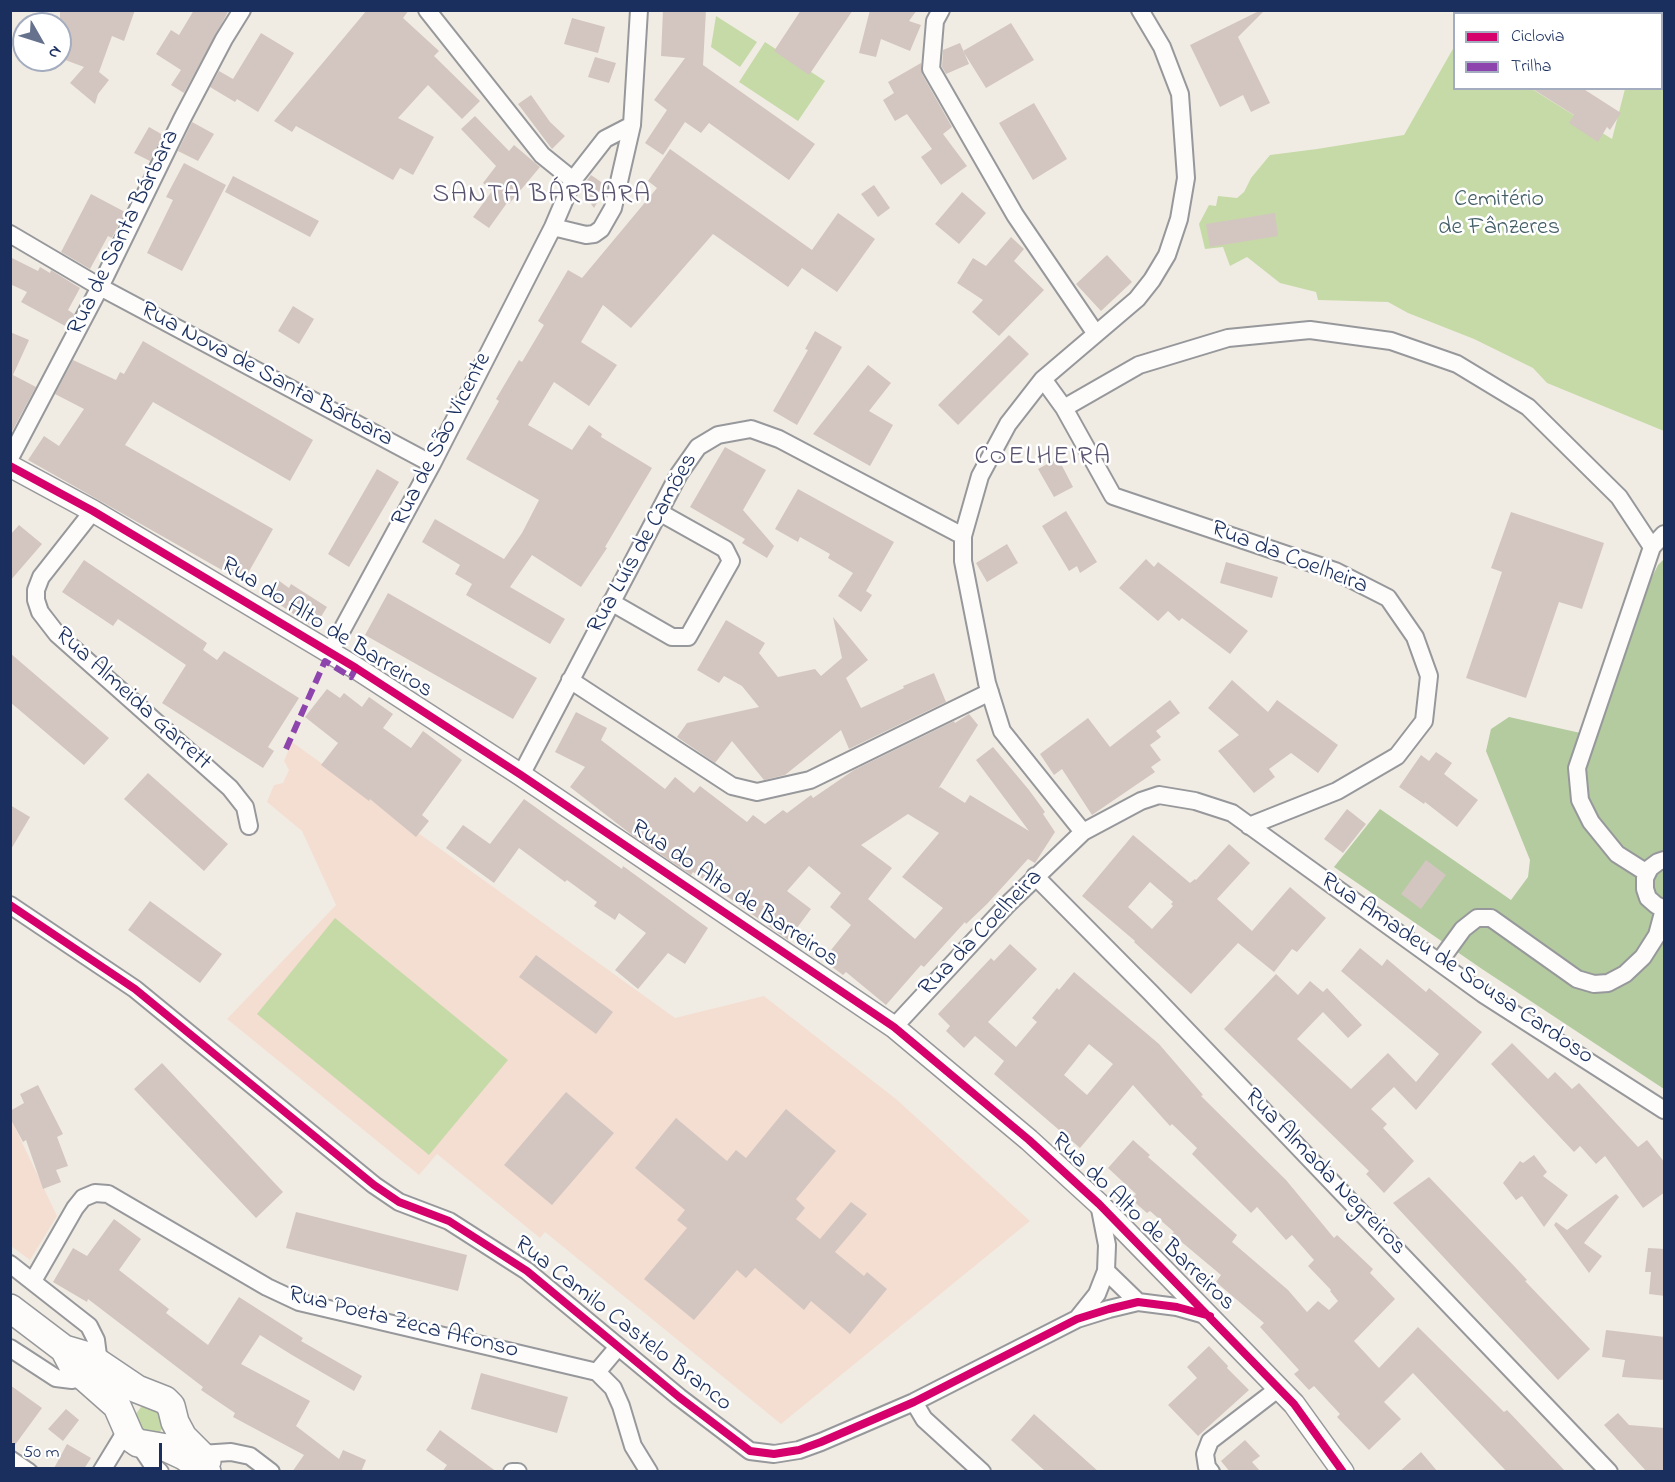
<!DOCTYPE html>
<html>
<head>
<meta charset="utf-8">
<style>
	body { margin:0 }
	#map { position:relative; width:1675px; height:1482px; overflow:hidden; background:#f1ece3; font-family:"Indie Flower",sans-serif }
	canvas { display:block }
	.frame { position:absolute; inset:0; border:12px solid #1b2f5e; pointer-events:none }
	.legend { position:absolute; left:1453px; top:12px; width:210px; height:78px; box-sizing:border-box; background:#fff; border:2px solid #a4acbf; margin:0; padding:8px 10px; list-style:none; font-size:18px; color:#1b2f5e }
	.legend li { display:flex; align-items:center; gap:12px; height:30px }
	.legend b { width:30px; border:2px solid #a4acbf }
	.north { position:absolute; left:12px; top:12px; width:60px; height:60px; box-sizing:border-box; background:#fff; border:2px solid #a4acbf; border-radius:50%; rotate:129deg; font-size:16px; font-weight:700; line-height:24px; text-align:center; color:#1b2f5e }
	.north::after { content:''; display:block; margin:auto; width:21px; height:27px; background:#66718d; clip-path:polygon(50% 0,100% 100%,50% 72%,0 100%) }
	.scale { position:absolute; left:12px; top:1443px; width:150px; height:27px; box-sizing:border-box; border:3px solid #1b2f5e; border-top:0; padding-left:8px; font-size:18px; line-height:21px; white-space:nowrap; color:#1b2f5e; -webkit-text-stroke:4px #fff; paint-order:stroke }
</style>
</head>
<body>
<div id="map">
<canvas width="1675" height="1482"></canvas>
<div class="frame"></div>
<ul class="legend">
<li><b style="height:8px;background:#d6006c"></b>Ciclovia</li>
<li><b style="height:8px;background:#8e44ad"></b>Trilha</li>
</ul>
<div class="north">N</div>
<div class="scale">50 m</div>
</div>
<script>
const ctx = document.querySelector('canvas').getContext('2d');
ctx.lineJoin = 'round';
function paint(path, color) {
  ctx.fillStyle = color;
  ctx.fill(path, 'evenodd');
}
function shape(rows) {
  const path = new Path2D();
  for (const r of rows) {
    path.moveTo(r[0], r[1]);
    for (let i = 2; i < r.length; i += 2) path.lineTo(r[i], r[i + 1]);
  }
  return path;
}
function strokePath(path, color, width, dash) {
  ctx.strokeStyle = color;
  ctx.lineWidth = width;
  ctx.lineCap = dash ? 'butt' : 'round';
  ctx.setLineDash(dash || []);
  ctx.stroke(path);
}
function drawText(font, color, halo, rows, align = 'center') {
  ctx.font = font + ' "Indie Flower",sans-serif';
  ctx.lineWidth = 5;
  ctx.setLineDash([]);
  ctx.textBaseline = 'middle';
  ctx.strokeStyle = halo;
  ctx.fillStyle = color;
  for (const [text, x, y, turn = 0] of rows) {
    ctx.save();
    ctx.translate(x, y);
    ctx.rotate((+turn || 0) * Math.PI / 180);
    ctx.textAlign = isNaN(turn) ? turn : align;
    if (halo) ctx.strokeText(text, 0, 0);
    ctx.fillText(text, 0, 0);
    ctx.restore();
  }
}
paint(shape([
	[292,742,675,1018,764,996,896,1099,1030,1221,781,1424,545,1232,540,1238,437,1154,419,1175,227,1019,336,905,302,831,267,802,274,785,283,783,289,770,284,761],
	[10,1117,57,1216,30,1260,11,1246]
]), '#f4ded1');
paint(shape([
	[716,16,757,42,740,67,711,47],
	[765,42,825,81,798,121,739,82],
	[1454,47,1454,88,1532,89,1612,139,1625,89,1662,88,1662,80,1664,81,1664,431,1547,383,1533,368,1474,339,1408,313,1388,302,1318,300,1316,292,1280,283,1247,257,1230,266,1223,247,1205,249,1199,224,1209,205,1216,206,1218,196,1237,198,1244,192,1251,178,1270,155,1317,149,1404,135],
	[335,918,508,1060,429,1155,257,1014],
	[146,1406,156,1407,164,1425,159,1434,144,1436,135,1415,141,1407]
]), '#c6daa8');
paint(shape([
	[1664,559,1664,1089,1482,969,1334,867,1380,809,1511,900,1528,877,1530,860,1486,751,1491,729,1509,717,1594,736,1641,599,1658,565]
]), '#b3cb9f');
paint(shape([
	[60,10,135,10,124,41,112,36,99,72,109,80,98,94,95,104,70,83,84,67,60,58],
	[194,10,229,10,184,93,171,85,181,70,156,54,171,30,179,35],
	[367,10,409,10,403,18,439,51,434,56,480,101,462,119,428,85,398,118,434,137,413,175,400,168,393,180,296,126,292,132,274,121],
	[663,10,706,10,703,65,815,144,789,180,709,123,701,133,685,122,663,155,645,143,667,110,654,100,685,58,661,56],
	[801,10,853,10,809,75,774,51],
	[870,10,917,10,909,21,921,25,910,51,881,39,876,57,859,53],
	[1261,10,1263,12,1238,37,1270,103,1251,112,1243,95,1220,107,1190,45],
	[572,18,605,27,598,53,564,44],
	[1011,23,1034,60,986,88,963,51],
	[261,33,294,53,258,112,237,99,235,102,210,87,219,71,233,79],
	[960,43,969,64,946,74,942,67,943,50],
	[595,57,616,63,609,83,588,77],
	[921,63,922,74,952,127,943,134,967,166,941,185,921,157,932,149,907,114,895,121,883,100,894,93,888,82],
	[1531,88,1582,88,1621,113,1610,130,1607,127,1598,142,1569,123,1574,115],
	[531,95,550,122,565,136,552,149,518,104],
	[1034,103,1067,159,1033,180,999,123],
	[475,116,509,151,514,145,540,167,509,204,507,203,489,228,473,217,492,191,483,183,496,166,461,129],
	[192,122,214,134,198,161,178,151],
	[149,127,163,135,150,161,134,153],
	[670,149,812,250,838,213,875,239,837,292,802,268,788,287,713,234,631,328,603,305,581,342,617,365,589,406,554,382,528,425,572,450,589,425,602,434,601,437,652,468,605,547,607,548,581,587,532,555,510,587,565,619,550,644,466,595,472,584,455,574,460,565,422,542,435,519,504,559,522,533,539,500,466,459,499,401,496,399,519,360,522,362,544,325,538,321,568,270,582,278,657,188,648,181],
	[184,163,226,185,182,271,147,253,173,200,166,197],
	[591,175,607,186,594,208,580,189],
	[233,176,319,221,310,237,225,192],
	[874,185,890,208,878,217,861,194],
	[962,192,986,213,959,244,935,224],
	[91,194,125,212,112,238,108,236,90,269,61,252],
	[1275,213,1278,236,1210,247,1206,224],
	[1011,237,1024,249,1014,261,1044,290,999,336,972,312,983,300,957,283,973,258,986,266],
	[1107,255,1132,282,1101,311,1076,284],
	[10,257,38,271,40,267,50,273,51,270,80,288,68,310,74,314,67,327,21,302,27,292,10,284],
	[293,306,314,319,299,344,278,331],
	[815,331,842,347,797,425,773,411,808,350,805,349],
	[10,332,29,340,13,375,36,387,10,435],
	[1009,335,1029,354,958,425,938,405],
	[143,341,313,440,290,481,153,402,125,445,273,529,243,582,28,460,44,436,59,446,84,409,55,394,73,360,116,380,120,372,124,374],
	[868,365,891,383,869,411,893,425,870,466,813,434],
	[725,447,766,470,743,510,774,546,767,558,742,543,745,539,690,507],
	[1058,458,1073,487,1054,497,1038,469],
	[377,469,399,482,349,567,328,554],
	[798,489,894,542,866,591,872,595,861,612,838,596,853,573,828,558,830,554,800,537,798,542,775,529],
	[1066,511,1097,562,1080,573,1077,566,1069,571,1042,526],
	[1511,512,1604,543,1582,609,1559,602,1526,698,1466,678,1502,572,1491,568],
	[19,525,42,544,10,581,10,535],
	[1007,544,1018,563,987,582,976,563],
	[1146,559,1154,567,1158,562,1248,631,1230,654,1182,618,1179,621,1168,611,1158,621,1119,588],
	[84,560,207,643,203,650,217,660,224,651,299,698,268,747,274,751,263,768,162,703,186,665,118,619,113,626,62,592],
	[1226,562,1278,577,1272,598,1220,583],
	[278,580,289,588,291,584,327,607,314,628,266,595],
	[388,593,537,678,513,719,365,635],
	[833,617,868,660,846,678,861,708,904,688,903,686,934,673,946,702,849,749,841,730,785,775,764,780,732,741,715,763,677,737,687,723,759,707,742,686,724,676,719,683,697,670,726,620,765,643,759,653,778,677,815,669,821,676,842,658],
	[10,653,109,738,84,765,10,702],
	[1232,680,1268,712,1277,700,1338,745,1318,773,1291,753,1269,769,1275,777,1254,793,1218,751,1239,735,1208,708],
	[327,689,340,698,344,693,362,707,369,697,393,714,383,728,411,748,423,731,462,760,422,815,429,821,416,837,370,799,369,801,321,765,338,743,305,717],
	[1170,700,1180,713,1156,731,1161,737,1150,745,1161,760,1151,767,1155,772,1092,815,1062,769,1054,775,1040,754,1088,718,1110,747],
	[576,712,607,728,601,740,665,789,675,777,694,793,700,786,747,822,753,815,765,824,783,810,787,813,811,795,813,798,854,770,954,721,955,723,969,714,978,725,938,789,940,787,965,803,970,795,1029,831,976,760,993,747,1029,790,1045,812,1043,814,1055,832,1035,863,1028,859,987,904,966,924,965,922,924,967,921,965,886,1005,846,972,843,975,823,960,851,925,830,907,841,893,809,866,787,891,811,909,788,940,693,872,691,875,632,835,570,787,585,767,555,752],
	[908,814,939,833,902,877,943,908,915,939,868,899,892,868,861,845],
	[1436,752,1452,763,1444,774,1478,800,1457,827,1425,802,1424,804,1399,787,1421,755,1429,761],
	[148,773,228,844,204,871,124,799],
	[524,799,622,869,623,866,708,928,685,964,668,953,638,989,615,970,646,933,619,913,615,920,594,906,597,902,567,880,565,882,519,848,494,883,446,848,463,825,490,844],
	[10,805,30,817,10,851],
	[1347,809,1366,824,1343,853,1324,839],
	[1133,835,1190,883,1195,879,1196,880,1229,844,1250,863,1217,899,1252,931,1290,887,1326,918,1297,952,1292,949,1274,972,1238,943,1191,994,1134,942,1135,941,1082,896],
	[1150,882,1173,902,1171,904,1173,906,1152,929,1128,907],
	[1426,860,1446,875,1421,909,1401,894],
	[150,901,222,954,200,983,128,930],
	[1010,944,1037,969,988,1022,1016,1047,1037,1022,1032,1018,1057,988,1059,990,1074,972,1159,1044,1203,1095,1201,1096,1286,1180,1334,1238,1337,1235,1373,1269,1370,1273,1395,1299,1354,1341,1379,1368,1418,1327,1504,1412,1507,1410,1566,1472,1507,1472,1413,1373,1384,1402,1401,1419,1369,1450,1337,1417,1340,1414,1314,1386,1309,1390,1294,1374,1299,1370,1260,1327,1264,1323,1216,1282,1221,1275,1172,1234,1174,1232,1150,1211,1147,1213,1131,1199,1136,1194,1108,1168,1133,1140,1150,1155,1148,1157,1237,1235,1232,1242,1288,1290,1307,1312,1318,1301,1329,1310,1338,1301,1330,1291,1331,1290,1308,1266,1314,1260,1292,1235,1286,1240,1257,1207,1251,1213,1192,1154,1197,1148,1172,1124,1170,1126,1133,1085,1080,1148,994,1074,1004,1061,975,1036,964,1048,946,1031,950,1026,938,1014,991,958,994,961],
	[1089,1044,1113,1064,1087,1095,1064,1075],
	[1360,948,1382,966,1387,959,1426,992,1429,988,1482,1032,1416,1110,1394,1087,1371,1109,1387,1124,1383,1128,1414,1161,1384,1193,1366,1174,1369,1171,1224,1029,1276,974,1298,995,1310,981,1323,992,1327,988,1362,1025,1348,1038,1323,1012,1297,1039,1351,1089,1388,1053,1416,1082,1439,1054,1341,971],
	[536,955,613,1012,596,1034,519,977],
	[1512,1043,1548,1079,1555,1072,1572,1089,1579,1083,1638,1147,1647,1140,1665,1163,1665,1192,1643,1208,1605,1156,1596,1164,1580,1146,1574,1152,1491,1064],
	[162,1063,283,1192,256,1218,134,1089],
	[38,1085,63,1134,57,1137,68,1166,56,1170,61,1182,43,1189,26,1140,23,1142,10,1118,10,1111,24,1103,20,1094],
	[566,1092,614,1133,552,1205,504,1165],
	[786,1109,836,1151,796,1199,805,1208,796,1219,820,1239,851,1202,867,1214,835,1252,864,1276,867,1272,887,1289,850,1334,811,1301,804,1310,755,1268,746,1278,737,1270,694,1320,644,1279,687,1228,677,1220,685,1210,635,1168,676,1118,727,1161,736,1150,746,1158],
	[1534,1155,1547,1172,1543,1176,1568,1195,1544,1227,1522,1196,1516,1200,1503,1183,1520,1161,1523,1163],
	[1429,1177,1515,1267,1527,1280,1525,1281,1590,1349,1558,1380,1393,1203],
	[1616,1194,1619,1197,1584,1243,1602,1256,1589,1273,1554,1225,1556,1222,1567,1230],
	[296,1212,467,1255,458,1291,286,1248],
	[114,1219,141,1239,119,1270,169,1309,166,1313,208,1345,239,1297,303,1338,301,1341,362,1376,354,1391,292,1355,260,1335,241,1364,310,1401,296,1426,339,1459,343,1450,366,1460,361,1472,292,1472,304,1455,233,1417,235,1413,201,1390,203,1387,88,1299,87,1302,53,1282,73,1248,87,1256],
	[1648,1248,1665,1249,1665,1296,1649,1294,1651,1272,1645,1272],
	[1606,1330,1665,1337,1665,1380,1622,1377,1625,1360,1602,1357],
	[1209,1346,1228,1366,1227,1368,1249,1390,1198,1436,1168,1405,1197,1378,1187,1367],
	[481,1373,568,1397,557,1433,471,1409],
	[10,1385,42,1408,12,1449,10,1449],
	[66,1409,79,1420,63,1441,48,1429],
	[1618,1413,1629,1425,1665,1428,1665,1472,1647,1472,1604,1425],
	[1034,1414,1099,1472,1046,1472,1011,1440],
	[440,1430,497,1472,442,1472,447,1465,426,1450],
	[1245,1440,1260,1456,1252,1462,1261,1472,1230,1472,1221,1461],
	[67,1444,91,1458,82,1472,52,1472],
	[1421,1452,1438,1472,1399,1472]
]), '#d3c6c0');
const minor = shape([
	[427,10,542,155,573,180],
	[941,10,935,21,931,69,1015,215,1096,334],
	[632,125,639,10],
	[10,234,100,287,432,464],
	[1043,379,1064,408,1113,496,1335,571,1388,598,1415,637,1429,676,1424,721,1397,756,1337,791,1249,826],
	[1064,408,1139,365,1228,338,1310,330,1391,341,1457,364,1528,407,1619,497,1652,547],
	[10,458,100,287,182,119,224,39,242,10],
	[93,511,41,577,36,590,36,600,40,612,57,634,230,788,245,807,249,826],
	[611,602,672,637,688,637,731,561,725,549,659,512],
	[330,652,432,464,553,227,573,180,605,139,632,125,613,208,601,229,594,234,586,235,553,227],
	[570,680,732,786,757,792,810,780,990,692],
	[521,775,679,474,698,447,718,435,751,429,779,439,963,536],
	[1083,832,1002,731,987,683,963,561,963,536,980,476,1008,424,1043,379,1137,299,1152,280,1167,255,1179,219,1186,178,1180,94,1162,47,1140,10],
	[1664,860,1658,862,1650,868,1645,878,1645,889,1648,898,1656,905,1664,909],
	[1647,873,1617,854,1591,822,1580,800,1577,768,1652,547,1664,534],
	[1035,876,1151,993,1609,1472],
	[10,905,135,989,374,1185,399,1202,449,1221,527,1271,679,1397,750,1451,774,1454,799,1450,821,1442,914,1402,1077,1319,1109,1309,1138,1302,1177,1307,1209,1316],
	[1439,962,1463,929,1477,918,1491,918,1577,979,1594,984,1608,983,1625,974,1643,957,1657,935,1664,909],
	[894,1027,1008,904,1083,832,1141,801,1159,795,1195,801,1232,813,1483,994,1664,1110],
	[10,1264,89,1326,96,1340,99,1363],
	[1106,1271,1138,1302],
	[33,1281,75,1208,83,1198,95,1193,108,1194,267,1287,299,1302,597,1372,618,1347],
	[1077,1319,1097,1294,1106,1271,1107,1245,1099,1204],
	[10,1348,56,1378,72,1380,85,1377],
	[597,1372,613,1388,621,1406,633,1446,649,1472],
	[914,1402,924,1419,982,1472],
	[138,1443,152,1464,160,1472],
	[201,1454,231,1452,250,1456,271,1472],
	[10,1459,29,1472],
	[101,1472,126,1431],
	[512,1472,518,1472],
	[1211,1472,1207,1467,1205,1454,1210,1441,1279,1388]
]);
const tertiary = shape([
	[10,466,93,511,356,668,521,775,894,1027,1029,1140,1099,1204,1294,1404,1343,1472]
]);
const primary = shape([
	[10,1308,64,1349,74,1368,117,1406,131,1438,138,1443,167,1448,184,1456,207,1472],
	[64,1349,88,1356,137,1389,165,1400,171,1406,175,1422,183,1437,207,1461]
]);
strokePath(minor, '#97989b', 20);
strokePath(tertiary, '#97989b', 24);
strokePath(primary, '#97989b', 30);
strokePath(minor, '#fdfcfb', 16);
strokePath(tertiary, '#fdfcfb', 21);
strokePath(primary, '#fdfcfb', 27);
strokePath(shape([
	[286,749,325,661,351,677,356,668]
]), '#8e44ad', 6, [12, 6]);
strokePath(shape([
	[10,466,93,511,356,668,521,775,894,1027,1029,1140,1099,1204,1294,1404,1343,1472],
	[10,905,135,989,374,1185,399,1202,449,1221,527,1271,679,1397,750,1451,774,1454,799,1450,821,1442,914,1402,1077,1319,1109,1309,1138,1302,1177,1307,1210,1316]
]), '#d6006c', 8);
drawText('24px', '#445e66', '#fff', [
	["Cemitério",1499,201],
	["de Fânzeres",1499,229]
]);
drawText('24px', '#1b2f5e', '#fff', [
	["Rua de Santa Bárbara",125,233,-64],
	["Rua Nova de Santa Bárbara",266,376,28],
	["Rua de São Vicente",443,440,-63],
	["Rua Luís de Camões",644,544,-61],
	["Rua da Coelheira",1289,559,21],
	["Rua do Alto de Barreiros",326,629,32],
	["Rua Almeida Garrett",132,700,42],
	["Rua do Alto de Barreiros",734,895,34],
	["Rua da Coelheira",982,934,-46],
	["Rua Amadeu de Sousa Cardoso",1456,970,34],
	["Rua Almada Negreiros",1324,1173,46],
	["Rua do Alto de Barreiros",1142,1223,44],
	["Rua Poeta Zeca Afonso",403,1324,14],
	["Rua Camilo Castelo Branco",622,1325,38]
]);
ctx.letterSpacing = '1.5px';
drawText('26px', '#5a536f', '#fff', [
	["SANTA BÁRBARA",542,197],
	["COELHEIRA",1043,459]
]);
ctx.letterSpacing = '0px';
</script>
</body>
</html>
